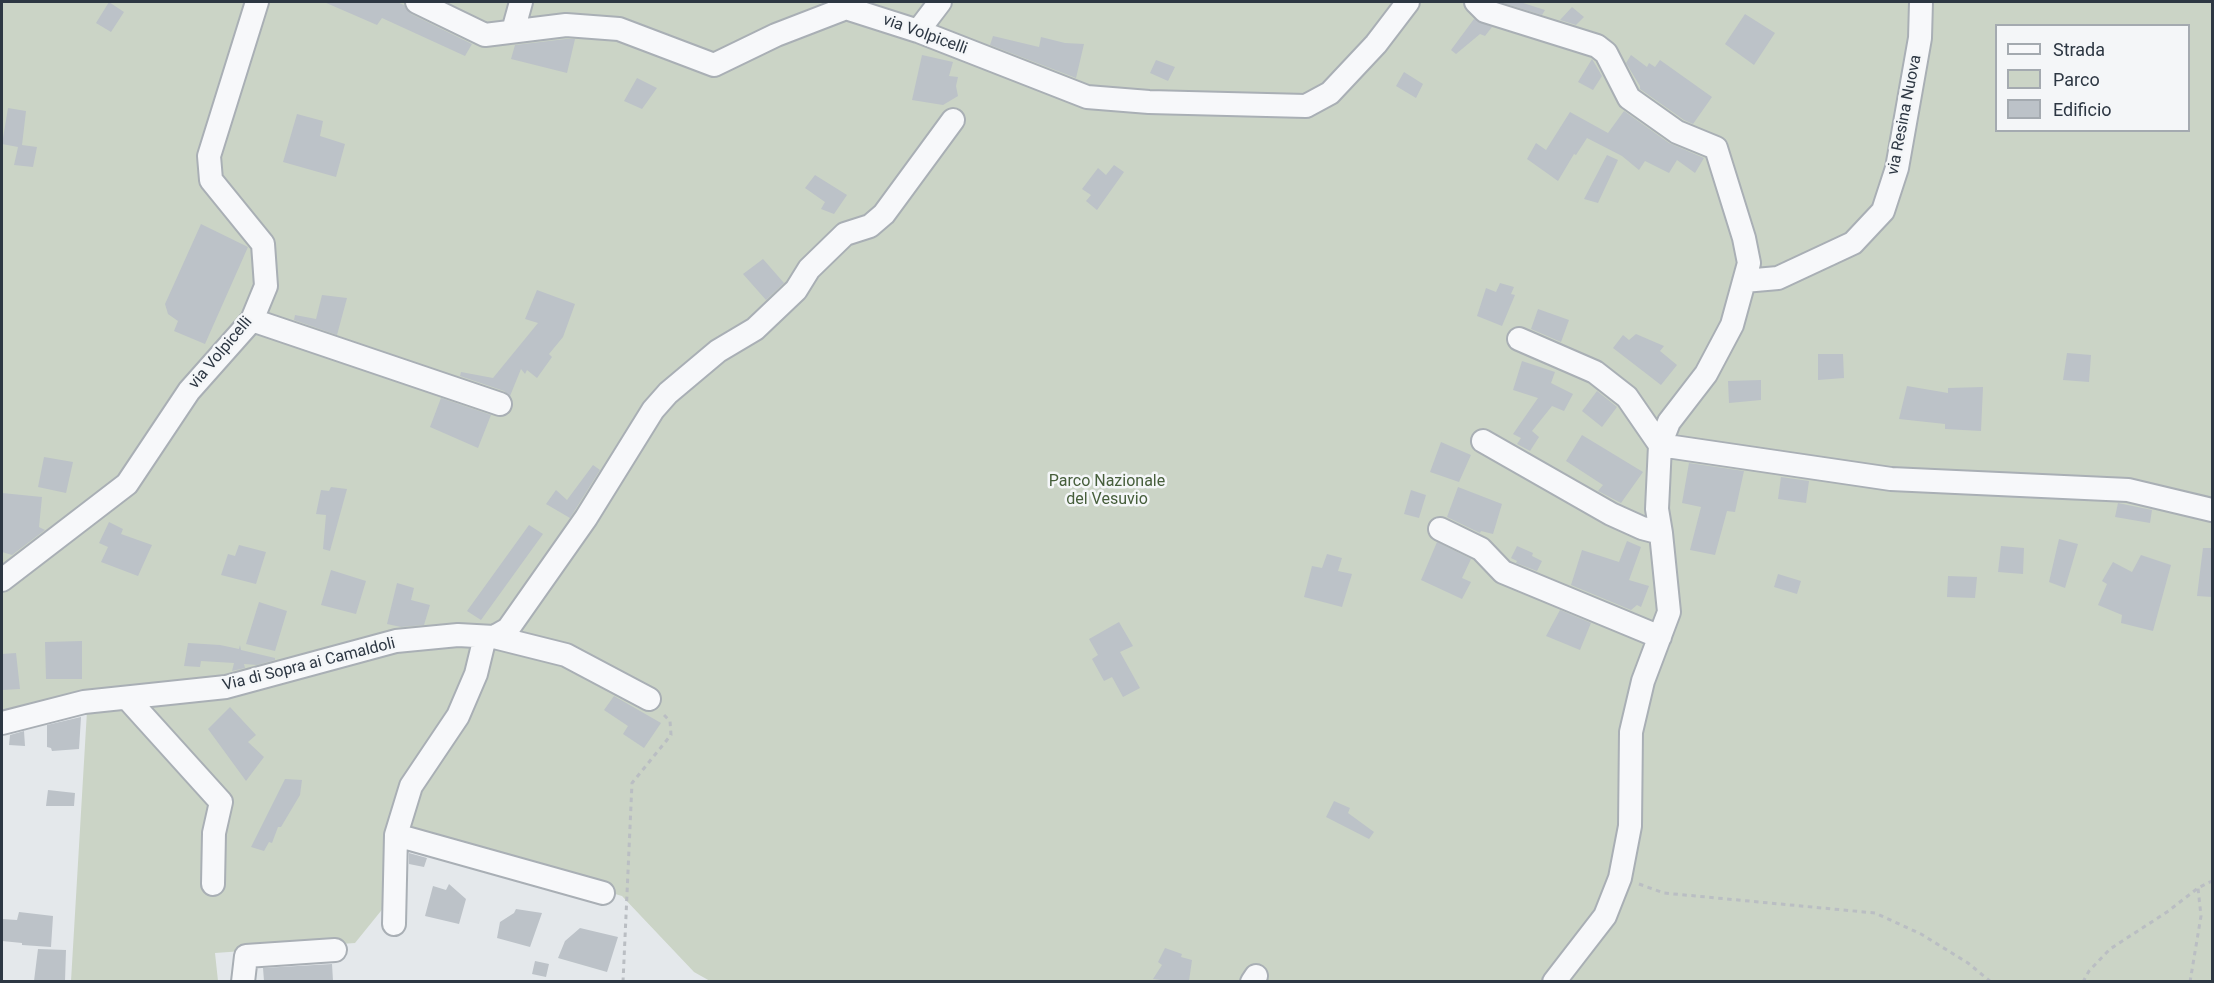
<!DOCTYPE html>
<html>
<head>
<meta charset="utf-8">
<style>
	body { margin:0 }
	#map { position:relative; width:2214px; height:983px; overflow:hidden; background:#e4e8eb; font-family:Roboto,sans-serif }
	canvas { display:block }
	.frame { position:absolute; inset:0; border:3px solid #2d3743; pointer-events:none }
	.legend { position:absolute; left:1995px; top:24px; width:195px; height:108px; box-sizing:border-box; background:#f4f6f8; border:2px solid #a4aab0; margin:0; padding:8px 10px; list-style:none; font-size:18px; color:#2d3743 }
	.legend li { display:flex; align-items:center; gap:12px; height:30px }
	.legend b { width:30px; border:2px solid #a4aab0 }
</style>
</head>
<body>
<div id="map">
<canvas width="2214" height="983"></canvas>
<div class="frame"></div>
<ul class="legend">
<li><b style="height:8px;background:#f7f8fa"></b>Strada</li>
<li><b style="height:16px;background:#cbd4c6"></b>Parco</li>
<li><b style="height:16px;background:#bcc2c8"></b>Edificio</li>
</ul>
</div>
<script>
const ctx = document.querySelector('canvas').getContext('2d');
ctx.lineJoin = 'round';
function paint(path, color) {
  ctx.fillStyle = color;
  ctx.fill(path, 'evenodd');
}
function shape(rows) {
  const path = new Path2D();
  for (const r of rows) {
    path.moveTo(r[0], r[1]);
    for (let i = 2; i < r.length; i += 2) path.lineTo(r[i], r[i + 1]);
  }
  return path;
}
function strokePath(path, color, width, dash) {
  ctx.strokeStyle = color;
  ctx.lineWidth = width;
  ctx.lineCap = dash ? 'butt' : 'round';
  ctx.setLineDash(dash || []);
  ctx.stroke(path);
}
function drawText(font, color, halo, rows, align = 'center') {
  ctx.font = font + ' Roboto,sans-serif';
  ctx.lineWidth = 5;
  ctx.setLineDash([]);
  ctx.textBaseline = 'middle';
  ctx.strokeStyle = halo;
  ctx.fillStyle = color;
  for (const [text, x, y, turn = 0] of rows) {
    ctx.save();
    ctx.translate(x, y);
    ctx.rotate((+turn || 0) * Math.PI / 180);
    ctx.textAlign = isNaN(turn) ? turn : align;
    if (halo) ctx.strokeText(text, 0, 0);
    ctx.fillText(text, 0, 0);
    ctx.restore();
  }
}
paint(shape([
	[2,2,2212,2,2212,981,710,981,694,972,622,896,393,829,389,901,355,943,215,953,218,981,71,981,87,711,2,730],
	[1996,26,2188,26,2188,130,1996,130]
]), '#cbd4c6');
paint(shape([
	[109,2,124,12,111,32,96,23],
	[324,2,397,2,404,5,411,14,472,44,465,56,382,18,377,25],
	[1500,2,1520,2,1545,10,1542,15],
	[1572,7,1584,17,1576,25,1560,20],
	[1745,14,1775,33,1754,65,1725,44],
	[1474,19,1492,27,1485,36,1480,34,1456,54,1451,50],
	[993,36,1039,47,1041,37,1065,43,1084,44,1076,78,990,45],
	[566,39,575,39,567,73,511,59,515,45],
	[922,55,953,62,949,76,958,77,956,86,958,96,943,105,912,100],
	[1631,55,1647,67,1649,63,1655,67,1660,60,1712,97,1693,124,1684,120,1640,89,1640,86,1626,63],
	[1592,59,1602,76,1593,90,1578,82],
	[1156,60,1175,67,1168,81,1150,73],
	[1404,72,1423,84,1416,98,1396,86],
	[637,78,657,88,642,109,624,101],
	[8,108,26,111,22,145,37,147,33,167,14,165,18,147,2,144],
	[1624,111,1669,143,1704,158,1695,173,1677,160,1669,173,1645,161,1639,170,1622,156,1587,138,1576,155,1574,154,1558,181,1527,159,1536,143,1546,150,1570,112,1608,133],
	[297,114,323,121,320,136,345,144,336,177,283,162],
	[1607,155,1618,160,1598,203,1584,199],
	[1114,165,1124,172,1097,210,1086,201,1091,195,1082,189,1098,168,1106,175],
	[815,175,847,195,834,214,821,209,825,202,805,188],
	[201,224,248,247,205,344,174,331,178,321,168,314,165,304],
	[763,259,784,283,766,300,743,274],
	[1500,283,1514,287,1511,294,1515,295,1502,326,1477,316,1486,288,1496,292],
	[537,290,575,304,563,337,549,354,552,357,537,378,527,370,525,374,521,369,510,396,504,391,460,376,461,372,493,378,538,323,525,319],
	[322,295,347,298,337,335,294,320,295,315,316,319],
	[1538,309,1569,320,1561,342,1531,329],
	[1636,334,1664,346,1660,351,1677,365,1661,385,1613,348,1623,335,1629,340],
	[2067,353,2091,355,2089,382,2063,380],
	[1818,354,1843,354,1844,378,1818,380],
	[1522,361,1555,372,1551,383,1573,394,1564,411,1552,406,1532,431,1539,437,1530,451,1517,444,1521,438,1513,434,1538,398,1513,390],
	[1761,380,1761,400,1729,403,1728,381],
	[1907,386,1948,393,1948,388,1983,387,1981,431,1945,429,1945,424,1899,419],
	[1597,391,1617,407,1602,427,1582,411],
	[441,398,491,415,478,448,430,427],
	[1582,435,1643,472,1621,503,1598,491,1603,485,1566,461],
	[1441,442,1471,455,1459,482,1430,472],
	[44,457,73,462,66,493,38,487],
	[1689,463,1744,471,1735,512,1727,511,1715,555,1690,550,1701,507,1682,503],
	[593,465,600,470,570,518,546,504,556,490,567,500],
	[1781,477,1809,481,1806,503,1778,499],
	[331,487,347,489,330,551,323,549,326,515,316,514,321,490,329,491],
	[1458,487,1502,504,1493,534,1481,531,1480,533,1447,517],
	[1411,490,1426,495,1419,518,1404,514],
	[2,493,42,497,39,527,45,530,12,555,2,552],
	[2118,503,2152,510,2150,523,2115,517],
	[109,522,123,529,121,534,152,545,138,576,101,562,108,547,99,543],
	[529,525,543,534,481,620,467,611],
	[2059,539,2078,544,2065,588,2049,582],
	[1627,541,1641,547,1629,580,1649,586,1641,607,1637,605,1631,610,1571,585,1582,550,1619,562],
	[1437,542,1471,559,1462,578,1471,582,1462,599,1421,580],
	[239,545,266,552,256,584,221,575,228,554,235,556],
	[1517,546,1533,553,1532,556,1542,561,1537,571,1516,563,1517,561,1511,558],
	[2001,546,2024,548,2023,574,1998,572],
	[2203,548,2212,548,2212,597,2197,596],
	[1327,554,1342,558,1338,571,1352,574,1342,607,1304,597,1312,566,1322,568],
	[2141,555,2171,565,2153,631,2121,623,2122,615,2098,605,2107,584,2102,581,2113,562,2132,572],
	[331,570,366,581,356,614,321,605],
	[1778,574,1801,581,1797,594,1774,587],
	[1948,576,1977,577,1975,598,1947,597],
	[397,583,414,588,411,600,430,605,424,625,401,627,387,624],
	[259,602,287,611,275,651,246,644],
	[1560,610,1591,623,1580,650,1546,636],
	[1119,622,1133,646,1120,652,1140,688,1123,697,1112,677,1104,681,1092,659,1098,655,1089,639],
	[82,641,82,679,46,679,45,642],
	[188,643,220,645,239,649,240,645,241,650,275,658,275,660,257,665,244,664,245,668,232,671,234,663,201,661,200,667,184,666],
	[16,653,20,689,2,690,2,654],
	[614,696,661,723,644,748,623,734,628,726,604,710],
	[230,707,256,735,248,742,264,757,246,781,208,729],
	[81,717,79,749,52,751,51,748,47,747,47,725],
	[24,731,25,746,9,745,10,735],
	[285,779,302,780,300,795,281,827,278,827,272,843,269,842,264,851,251,847],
	[48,790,75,793,74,806,46,806],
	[1334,801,1350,808,1348,813,1374,832,1369,839,1326,817],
	[409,853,427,858,424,867,409,864],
	[449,884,466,899,459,924,425,916,433,886,446,890],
	[516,909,542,913,530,947,497,938,500,922,514,913],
	[19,912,53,916,51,947,22,945,22,943,2,941,2,919,17,920],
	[580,928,618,937,607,972,558,958,565,941],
	[1165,948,1182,954,1181,957,1192,960,1189,981,1168,981,1153,979,1162,965,1158,962],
	[38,949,66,950,65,981,34,981],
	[535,961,549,964,546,977,532,974],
	[332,964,333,981,264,981,263,968]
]), '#bcc2c8');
const minor = shape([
	[417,2,485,35,566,25,619,29,714,65,776,35,846,8,918,31,1087,97,1149,102,1306,106,1330,93,1376,44,1408,2],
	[1476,2,1485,11,1597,46,1606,53,1629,98,1677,132,1716,148,1744,238,1749,263,1732,325,1706,374,1669,422,1660,445,1657,509,1661,533,1669,612,1643,681,1631,732,1630,826,1620,878,1605,916,1554,982],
	[513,31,521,2],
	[918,31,940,2],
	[1744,281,1778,278,1853,243,1883,211,1897,168,1920,38,1921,2],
	[252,320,500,404],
	[1519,339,1595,372,1627,397,1660,445,1891,479,2128,490,2212,510],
	[1483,441,1611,514,1642,528,1661,533],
	[1440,529,1481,549,1503,572,1660,637],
	[2,580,127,484,189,391,252,320,266,286,263,244,211,180,209,156,257,2],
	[494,637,566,655,649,699],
	[127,698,221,802,214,833,213,884],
	[2,723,84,702,226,687,396,641,458,635,494,637,508,629,586,518,653,410,668,393,718,351,755,329,796,290,809,269,845,234,870,226,884,214,953,120],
	[396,835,603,893],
	[394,924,396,835,411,786,458,716,476,674,485,637],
	[243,982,246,956,335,950],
	[1252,982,1256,976]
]);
strokePath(minor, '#a9afb5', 26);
strokePath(shape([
	[1639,884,1664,893,1875,913,1921,934,1968,963,1991,982],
	[623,982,632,783,671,735,670,721,662,713],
	[2083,982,2089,971,2110,949,2167,912,2198,888,2212,881],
	[2190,982,2201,916,2198,888]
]), '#babec3', 3, [4.5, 4.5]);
strokePath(minor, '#f7f8fa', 22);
drawText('16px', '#2d3743', '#f4f6f8', [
	["via Volpicelli",925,35,20],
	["via Resina Nuova",1905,115,-79],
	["via Volpicelli",221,353,-50],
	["Via di Sopra ai Camaldoli",309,665,-14]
]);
drawText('16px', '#465e3b', '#f4f6f8', [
	["Parco Nazionale",1107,482],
	["del Vesuvio",1107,500]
]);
</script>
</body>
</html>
